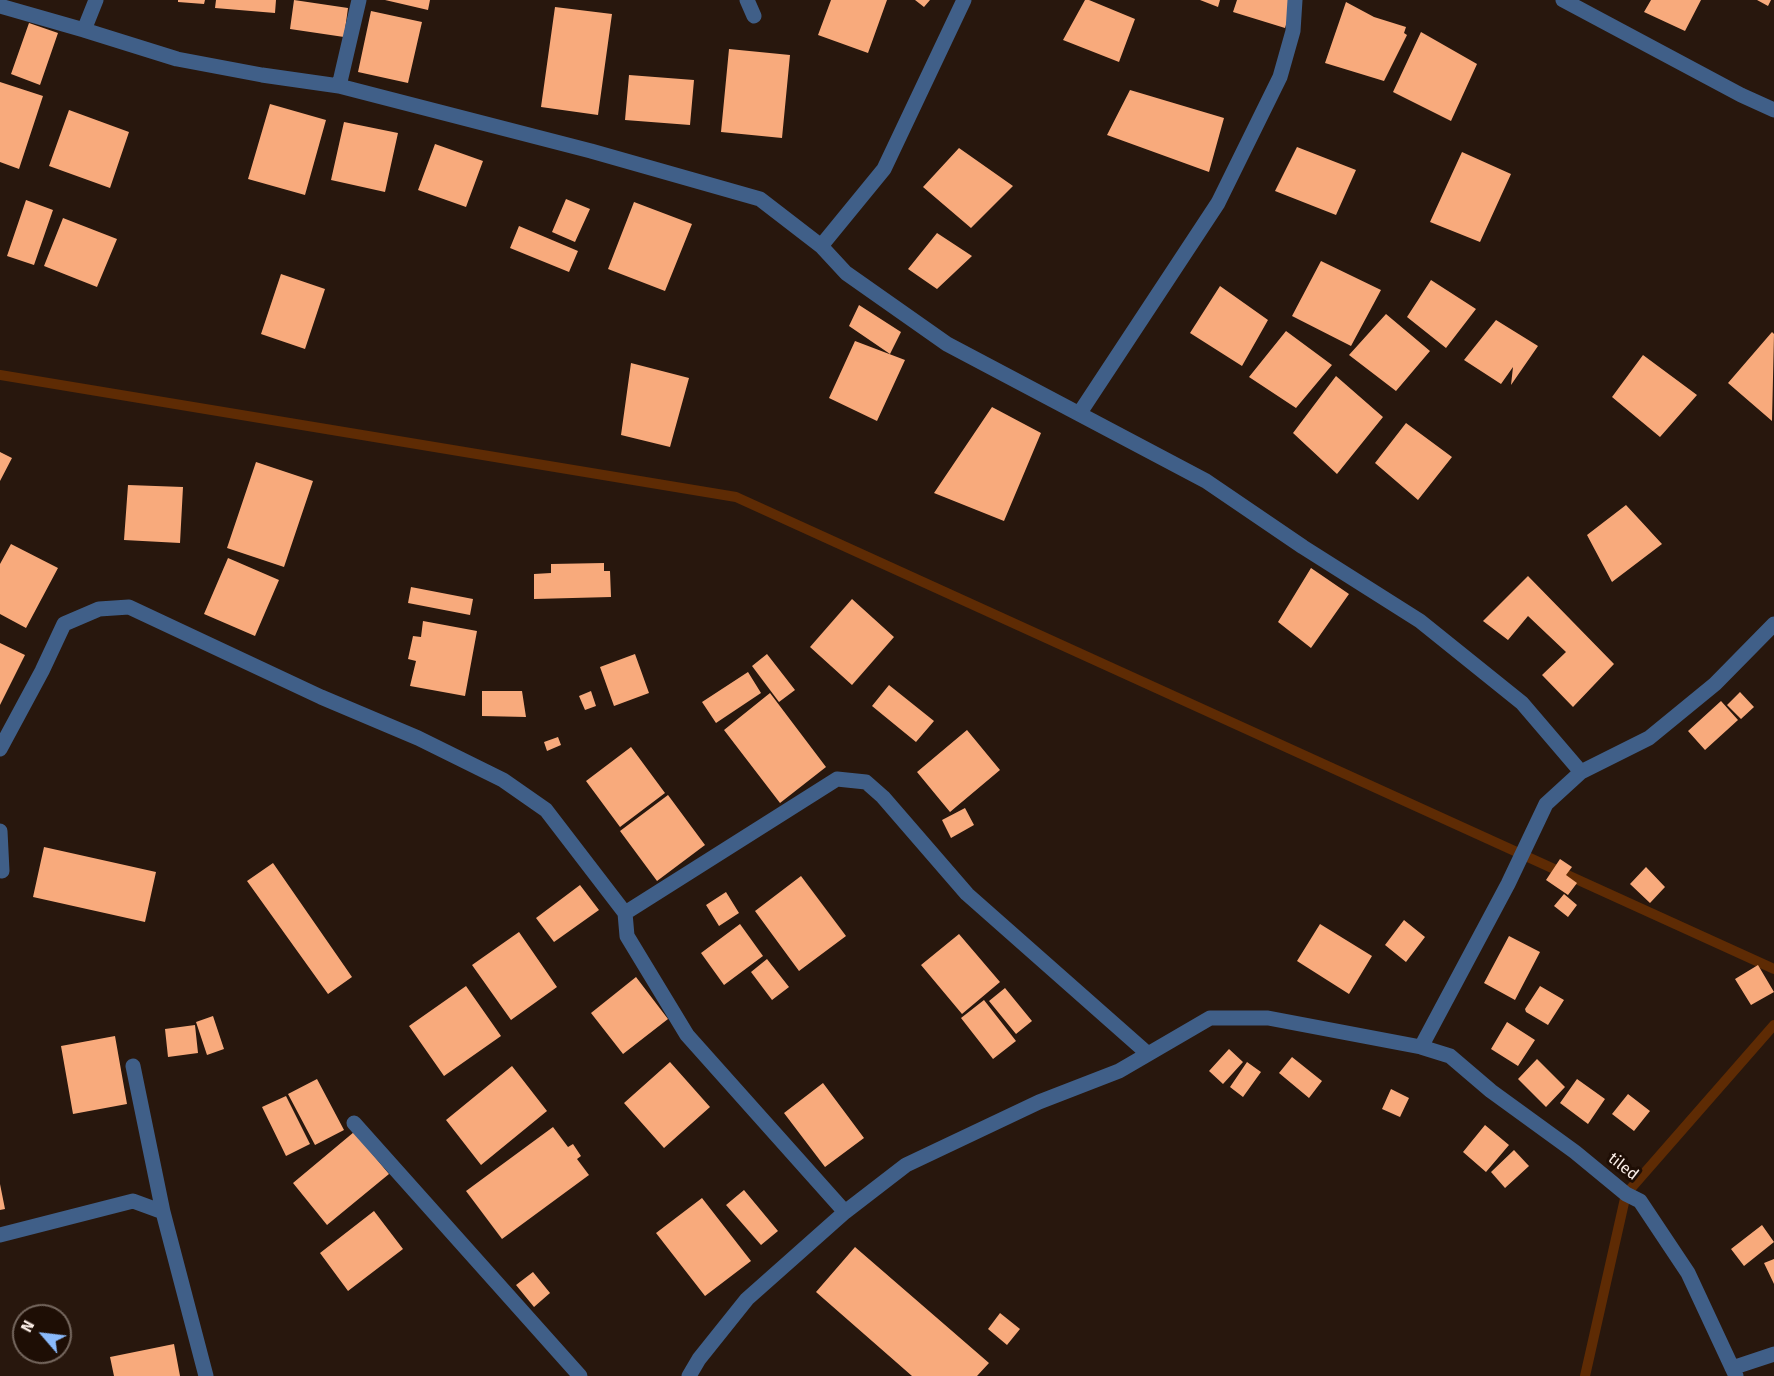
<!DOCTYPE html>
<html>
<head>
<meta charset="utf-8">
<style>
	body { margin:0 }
	#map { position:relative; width:1774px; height:1376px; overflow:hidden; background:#28170d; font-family:"Fira Sans",sans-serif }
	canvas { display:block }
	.north { position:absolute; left:12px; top:1304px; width:60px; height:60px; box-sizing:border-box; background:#1e0e05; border:2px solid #76685f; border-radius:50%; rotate:298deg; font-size:16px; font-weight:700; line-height:24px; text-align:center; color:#fbeee7 }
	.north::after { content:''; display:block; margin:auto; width:21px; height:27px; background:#8abafc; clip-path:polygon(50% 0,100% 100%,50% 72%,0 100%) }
</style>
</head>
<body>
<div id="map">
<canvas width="1774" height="1376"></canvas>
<div class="north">N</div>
</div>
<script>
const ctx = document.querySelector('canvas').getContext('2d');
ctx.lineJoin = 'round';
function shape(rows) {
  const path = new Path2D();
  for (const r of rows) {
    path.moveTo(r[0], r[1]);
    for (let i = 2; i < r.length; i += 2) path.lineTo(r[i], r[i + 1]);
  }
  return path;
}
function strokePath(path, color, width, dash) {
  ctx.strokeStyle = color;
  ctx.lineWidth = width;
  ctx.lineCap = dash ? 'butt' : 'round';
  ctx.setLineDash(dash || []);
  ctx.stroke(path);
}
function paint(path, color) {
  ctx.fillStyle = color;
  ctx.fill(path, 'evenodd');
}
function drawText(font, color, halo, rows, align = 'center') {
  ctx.font = font + ' "Fira Sans",sans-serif';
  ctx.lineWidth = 6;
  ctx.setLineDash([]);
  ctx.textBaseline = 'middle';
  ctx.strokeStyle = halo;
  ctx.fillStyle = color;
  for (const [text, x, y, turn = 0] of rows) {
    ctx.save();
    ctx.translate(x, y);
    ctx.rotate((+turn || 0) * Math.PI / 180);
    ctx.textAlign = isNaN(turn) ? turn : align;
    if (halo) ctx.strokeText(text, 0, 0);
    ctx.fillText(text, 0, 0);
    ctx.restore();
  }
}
strokePath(shape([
	[0,375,736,497,1774,969],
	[1585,1376,1626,1194,1774,1025]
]), '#5e2b04', 10);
paint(shape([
	[178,0,205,0,204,4,178,2],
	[216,0,276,0,275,13,215,8],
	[294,0,348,8,344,37,290,29],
	[385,0,430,0,428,10],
	[831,0,887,0,868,53,818,35],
	[915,0,930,0,924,7],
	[1085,0,1089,0,1135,19,1119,62,1063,40],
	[1200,0,1220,0,1218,7],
	[1237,0,1294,0,1285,28,1233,12],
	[1651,0,1701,0,1685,31,1644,12],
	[1757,0,1771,0,1768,6],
	[1346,2,1374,17,1406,27,1404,33,1407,35,1384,81,1325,63],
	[555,7,612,14,598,115,541,107],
	[371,11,422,22,408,83,358,72],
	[29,23,58,33,40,85,11,74],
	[1421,32,1477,64,1451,121,1393,92],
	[729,49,790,55,782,138,721,132],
	[629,75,694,80,690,125,625,120],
	[0,82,43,96,19,169,0,162],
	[1130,90,1224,118,1209,172,1107,135],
	[270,104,326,120,305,195,248,179],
	[69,110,129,132,110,188,49,166],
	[344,122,398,133,385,192,331,180],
	[435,144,483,161,466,207,418,190],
	[1297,147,1356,170,1336,215,1275,191],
	[959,148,1013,186,971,228,923,187],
	[1462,152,1511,174,1480,242,1430,222],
	[566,199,590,209,575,242,552,232],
	[26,200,53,210,34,265,7,256],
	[634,202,692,224,665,291,608,269],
	[63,218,117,239,97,287,44,266],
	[519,226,578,251,569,272,510,248],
	[937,233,972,256,937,289,908,269],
	[1321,261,1381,290,1351,346,1292,316],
	[281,274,325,289,305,349,261,334],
	[1431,280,1476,309,1446,348,1407,317],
	[1220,286,1268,320,1242,366,1190,333],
	[859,305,901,332,890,354,849,326],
	[1386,314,1430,351,1396,391,1349,355],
	[1496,320,1538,346,1511,385,1513,367,1501,384,1464,360],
	[1286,331,1332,365,1296,408,1249,377],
	[1772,332,1774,334,1772,421,1728,383],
	[855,341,905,360,877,421,829,398],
	[1643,355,1697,395,1660,437,1612,397],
	[631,363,689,378,670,447,621,435],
	[1336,376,1383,417,1337,474,1293,433],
	[992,407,1041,433,1004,521,934,493],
	[1406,423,1452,457,1418,500,1375,463],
	[0,452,12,458,0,481],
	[256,462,313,481,284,567,227,548],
	[128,485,183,487,180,543,124,540],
	[1626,505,1662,544,1612,582,1587,535],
	[11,544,58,568,26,628,0,614,0,564],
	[228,558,279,580,255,636,204,614],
	[604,563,604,571,610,571,611,597,534,599,534,574,551,573,551,564],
	[1311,568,1349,594,1311,648,1278,622],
	[1528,576,1614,664,1573,707,1542,675,1566,652,1528,616,1508,640,1483,621],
	[411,587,473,599,470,615,408,603],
	[852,599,894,637,852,685,810,647],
	[423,621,477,631,465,696,410,686,416,661,408,659,413,636,421,637],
	[0,643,25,655,0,705],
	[635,654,649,693,614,706,600,667],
	[767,654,795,690,779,702,752,666],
	[748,672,761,693,716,723,702,702],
	[889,685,934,721,916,742,872,706],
	[482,691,522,691,526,717,482,716],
	[591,691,596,706,585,710,579,696],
	[1740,692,1754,707,1741,719,1727,705],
	[770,693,826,767,780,803,724,730],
	[1721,701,1738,720,1705,750,1688,731],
	[967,730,1000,770,950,812,917,772],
	[558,737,561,745,547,751,544,742],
	[631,747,665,793,620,827,586,781],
	[668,795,705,845,657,881,620,831],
	[965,808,974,825,951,838,942,820],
	[44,847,156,872,145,922,33,897],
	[1560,859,1572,867,1566,875,1577,883,1568,895,1546,880],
	[273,863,352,977,328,994,247,881],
	[1646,867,1665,887,1650,903,1630,884],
	[801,876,846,936,799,971,755,911],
	[580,885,599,910,554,942,536,918],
	[726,892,739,913,719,926,706,905],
	[1564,894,1577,905,1568,917,1554,906],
	[1404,920,1425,937,1406,962,1385,945],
	[740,924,763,956,724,985,701,953],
	[1320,924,1372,956,1349,994,1297,961],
	[519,932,557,987,511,1020,472,965],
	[959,934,1000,982,962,1014,921,965],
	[1509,936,1540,952,1515,1000,1484,983],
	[767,959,789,987,772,1000,751,972],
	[1758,965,1774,992,1751,1005,1735,979],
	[636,977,668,1019,623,1054,591,1013],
	[466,986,501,1036,444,1076,409,1026],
	[1540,986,1564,1000,1548,1025,1526,1012,1525,1009],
	[1005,988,1032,1021,1016,1034,989,1001],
	[984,1000,1016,1041,993,1059,961,1018],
	[213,1016,224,1049,207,1055,196,1022],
	[1507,1022,1535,1040,1518,1066,1491,1049],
	[195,1025,198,1053,168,1057,165,1029],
	[115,1036,127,1104,73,1114,61,1046],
	[1229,1049,1243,1062,1223,1084,1209,1071],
	[1292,1057,1322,1081,1309,1098,1279,1073],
	[1537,1059,1565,1087,1546,1107,1518,1079],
	[670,1062,710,1107,664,1148,624,1103],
	[1247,1062,1261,1072,1243,1097,1230,1087],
	[512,1066,547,1111,481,1165,446,1120],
	[317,1079,344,1130,315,1145,288,1094],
	[1577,1079,1605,1099,1588,1124,1560,1103],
	[823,1083,864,1138,825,1167,784,1113],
	[1391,1089,1409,1098,1400,1117,1382,1109],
	[1628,1094,1650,1111,1634,1131,1612,1114],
	[286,1096,310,1144,286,1156,262,1107],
	[1485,1125,1509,1145,1486,1172,1463,1152],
	[553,1127,568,1147,573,1144,581,1156,577,1159,589,1175,502,1239,466,1191],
	[354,1132,389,1174,327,1225,293,1183],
	[1514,1150,1529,1166,1505,1188,1491,1172],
	[0,1184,5,1209,0,1210],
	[744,1190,778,1231,761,1245,726,1205],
	[702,1198,751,1261,705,1296,656,1233],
	[374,1211,403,1249,348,1291,320,1253],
	[1762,1225,1774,1242,1744,1266,1731,1249],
	[855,1247,989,1363,977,1376,912,1376,816,1292],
	[1774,1259,1774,1284,1764,1263],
	[533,1272,550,1293,534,1307,516,1285],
	[1000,1313,1020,1329,1007,1345,988,1329],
	[174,1344,180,1376,114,1376,110,1357]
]), '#f8aa7c');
strokePath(shape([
	[96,0,84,30,177,59,262,75,339,86,591,151,760,199,821,246,846,273,947,344,1206,481,1303,547,1420,621,1522,703,1581,772],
	[747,0,754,16],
	[1563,0,1741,95,1774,110],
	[0,6,84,30],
	[339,86,359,0],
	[821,246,884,169,964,0],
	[1079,414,1218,203,1280,77,1293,31,1295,0],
	[0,749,42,671,64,624,99,609,129,607,321,697,418,738,503,780,546,810,625,913,627,936,687,1035,845,1212],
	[0,831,2,871],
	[625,913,837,779,866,782,883,797,967,894,1147,1053],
	[1421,1047,1450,1056,1491,1091,1575,1152,1626,1194,1640,1201,1688,1273,1736,1376],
	[133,1066,163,1212],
	[354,1123,580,1376],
	[0,1235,133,1201,163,1212,206,1376],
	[1732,1368,1774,1354],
	[689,1376,699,1359,747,1299,845,1212,906,1165,1039,1102,1119,1071,1210,1018,1268,1018,1421,1047,1508,884,1546,804,1581,772,1649,738,1715,684,1774,624]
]), '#405f88', 15);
drawText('16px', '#fbeee7', '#1e0e05', [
	["tiled",1623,1167,38]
]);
</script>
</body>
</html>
